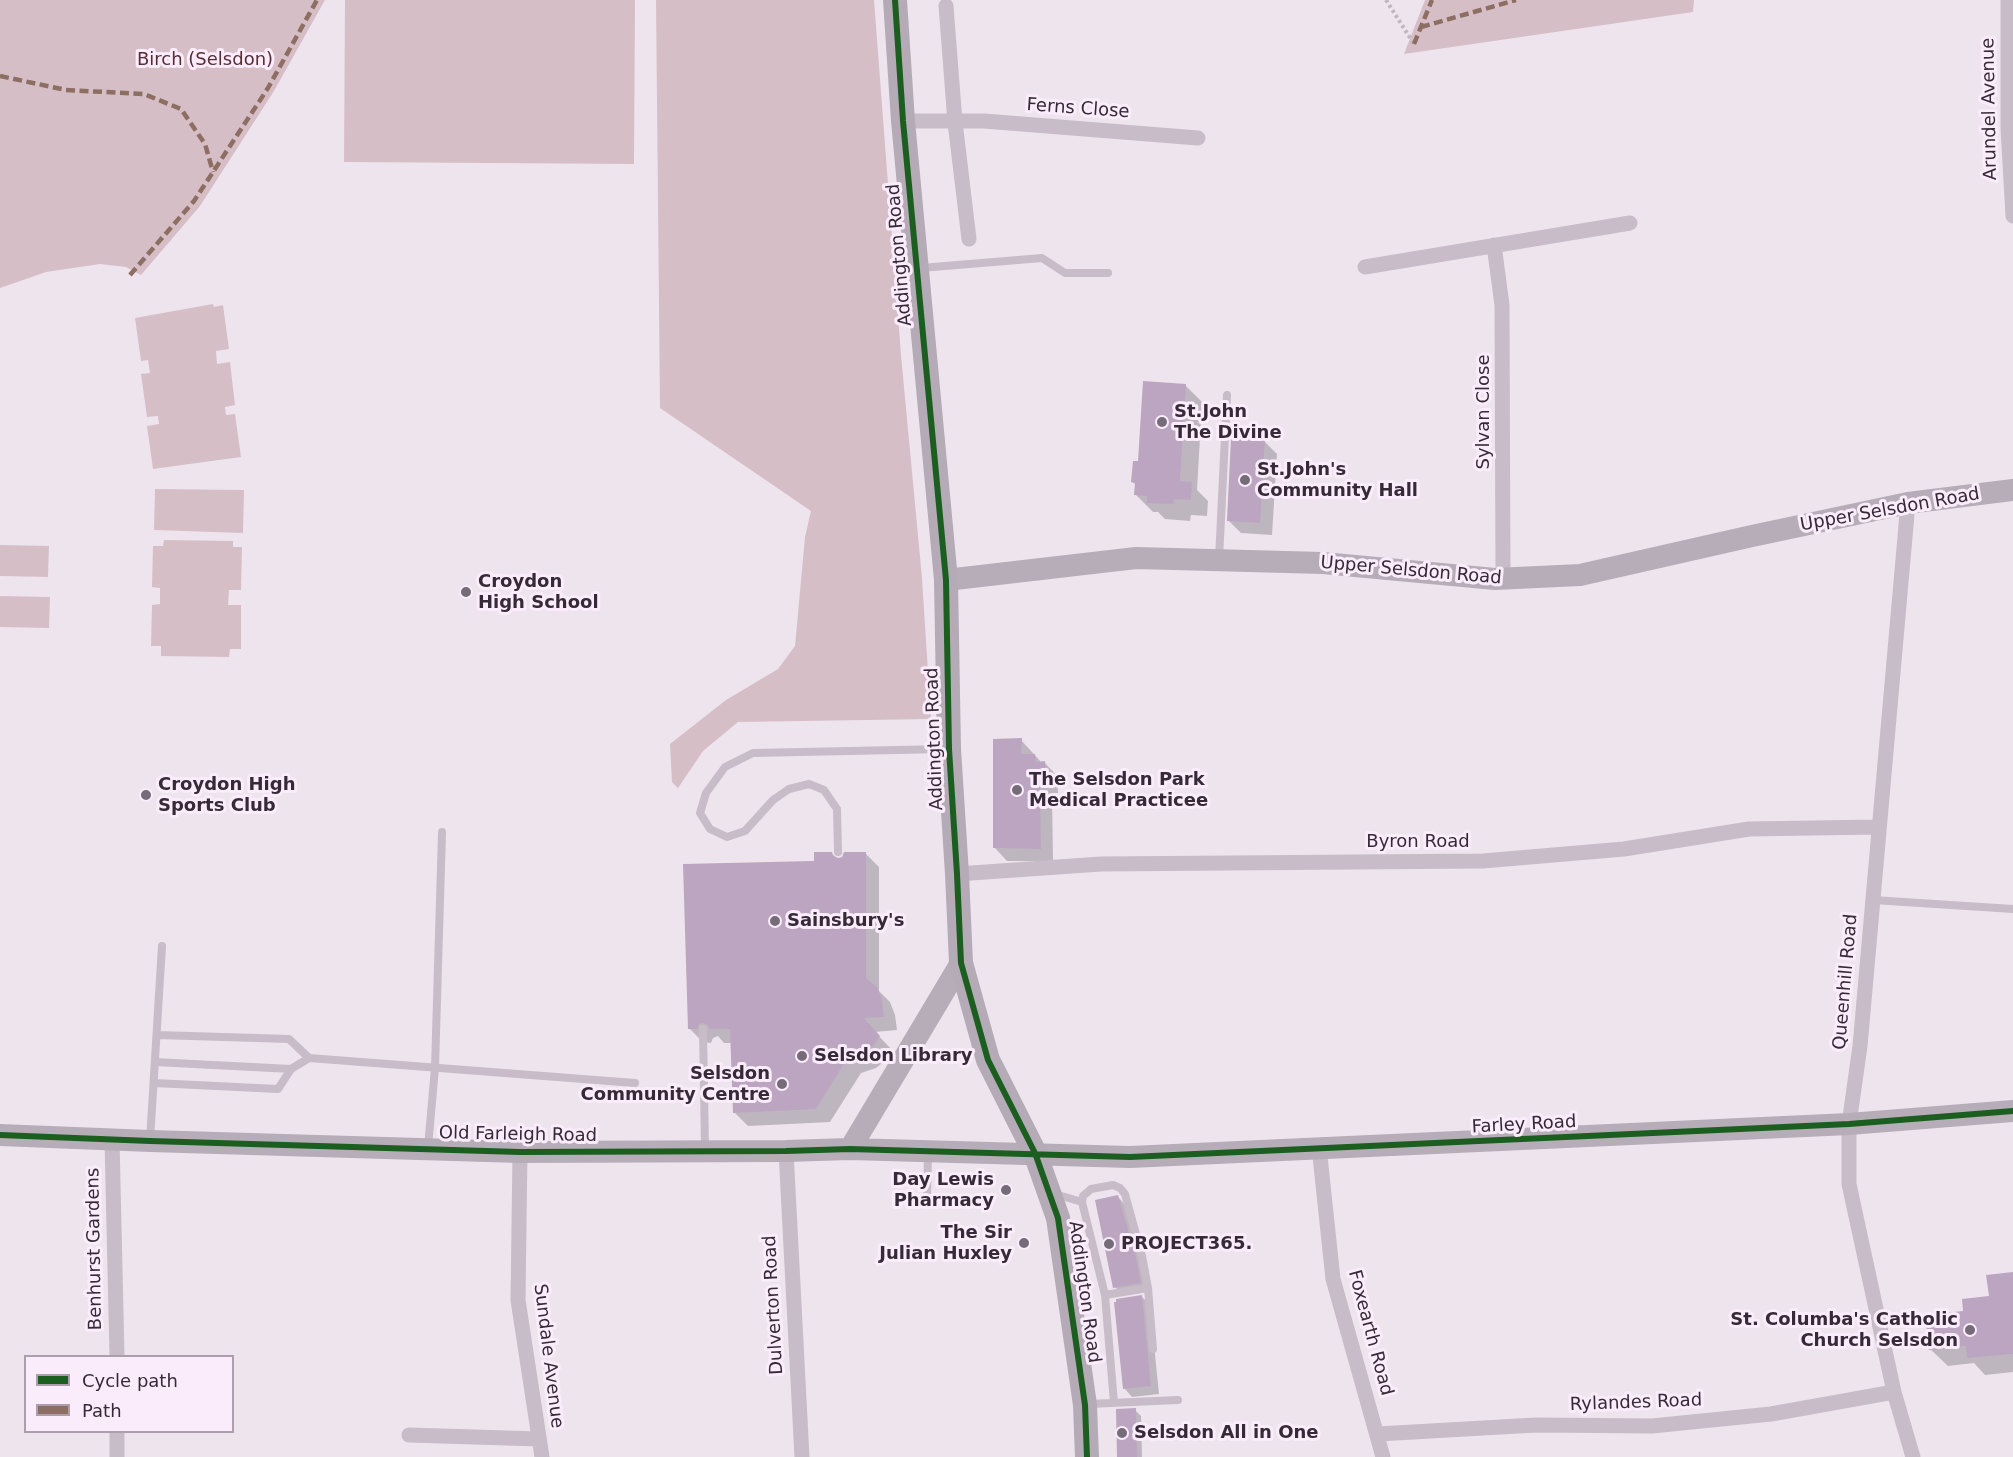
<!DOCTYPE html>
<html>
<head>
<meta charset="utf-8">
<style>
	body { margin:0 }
	#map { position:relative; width:2013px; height:1457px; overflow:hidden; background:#eee4ee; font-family:"DejaVu Sans",sans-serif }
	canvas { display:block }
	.legend { position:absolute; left:24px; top:1355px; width:210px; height:78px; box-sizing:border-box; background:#faecfa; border:2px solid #ac9ead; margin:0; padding:8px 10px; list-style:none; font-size:18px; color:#362a39 }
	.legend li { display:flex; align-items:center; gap:12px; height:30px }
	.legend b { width:30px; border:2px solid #ac9ead }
</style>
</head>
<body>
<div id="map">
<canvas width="2013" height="1457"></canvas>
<ul class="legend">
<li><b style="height:8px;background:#1b5e20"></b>Cycle path</li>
<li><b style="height:8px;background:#8d6e63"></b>Path</li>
</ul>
</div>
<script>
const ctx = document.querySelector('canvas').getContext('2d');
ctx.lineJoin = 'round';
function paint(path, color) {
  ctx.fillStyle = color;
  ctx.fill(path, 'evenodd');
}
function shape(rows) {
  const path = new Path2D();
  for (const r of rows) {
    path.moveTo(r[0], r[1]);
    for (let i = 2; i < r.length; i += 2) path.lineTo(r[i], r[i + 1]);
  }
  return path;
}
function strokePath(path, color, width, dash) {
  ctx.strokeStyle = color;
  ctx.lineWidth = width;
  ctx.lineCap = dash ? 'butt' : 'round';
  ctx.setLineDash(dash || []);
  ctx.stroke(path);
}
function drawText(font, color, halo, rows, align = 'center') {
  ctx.font = font + ' "DejaVu Sans",sans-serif';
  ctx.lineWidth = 6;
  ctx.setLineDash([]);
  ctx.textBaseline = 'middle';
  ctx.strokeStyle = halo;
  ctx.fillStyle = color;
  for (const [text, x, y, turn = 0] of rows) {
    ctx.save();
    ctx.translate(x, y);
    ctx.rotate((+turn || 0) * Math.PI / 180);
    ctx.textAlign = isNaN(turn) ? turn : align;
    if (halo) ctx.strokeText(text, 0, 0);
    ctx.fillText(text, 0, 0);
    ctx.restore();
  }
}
paint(shape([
	[0,0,325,0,274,91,200,206,141,275,126,267,100,264,46,272,0,288],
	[345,0,635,0,634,164,344,162],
	[656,0,874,0,901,355,922,578,931,719,738,722,703,751,678,788,672,782,670,744,726,700,778,669,795,646,805,537,811,511,660,408],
	[1425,0,1694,0,1693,12,1404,54],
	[213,304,214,307,223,305,229,349,216,351,217,364,230,362,235,405,225,407,226,415,235,414,241,457,153,469,147,426,159,424,158,416,147,417,141,374,150,373,148,360,141,361,135,318],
	[155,489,244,490,243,533,154,530],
	[164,540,233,541,233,547,242,547,241,590,229,590,228,605,241,605,241,649,230,649,229,657,161,656,161,646,151,646,152,605,160,604,160,588,152,587,153,546,163,546],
	[0,545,49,546,48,577,0,576],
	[0,596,50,597,49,628,0,627]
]), '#d6bec6');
paint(shape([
	[1185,385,1202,402,1197,490,1208,501,1207,516,1191,515,1190,521,1165,519,1158,512,1153,512,1136,495,1136,485,1133,482,1140,463],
	[1264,441,1277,454,1272,535,1241,533,1228,520],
	[1021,740,1042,763,1045,763,1057,776,1058,793,1052,793,1053,861,1007,861,995,848],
	[831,853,838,859,865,853,879,867,879,991,890,1002,895,1015,897,1030,875,1032,893,1051,886,1060,876,1068,861,1073,830,1122,748,1126,734,1112,732,1043,724,1043,718,1036,713,1038,711,1043,703,1042,690,1029,815,862],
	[1118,1197,1127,1207,1148,1291,1123,1295,1115,1287],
	[2013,1274,2013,1372,1985,1375,1974,1363,1948,1366,1930,1349,1964,1312,1990,1298],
	[1142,1297,1150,1305,1159,1394,1132,1397,1124,1388],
	[1135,1410,1141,1416,1142,1457,1119,1457]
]), '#0003');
paint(shape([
	[1143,381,1186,384,1180,481,1192,482,1191,500,1174,499,1173,504,1147,503,1147,496,1134,495,1135,483,1131,482,1133,461,1138,461],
	[1231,438,1265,440,1260,523,1227,521],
	[1022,738,1021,754,1035,754,1036,762,1045,761,1046,781,1040,781,1041,849,993,848,993,739],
	[814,852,832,852,833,856,838,858,842,857,844,852,866,852,866,978,877,987,882,999,884,1017,864,1018,880,1036,873,1046,862,1055,847,1059,816,1109,733,1113,730,1029,709,1029,708,1025,703,1023,699,1024,697,1029,688,1029,683,864,814,861],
	[1118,1195,1136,1257,1141,1283,1113,1288,1095,1200],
	[2013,1272,2013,1354,1967,1358,1966,1346,1929,1350,1925,1315,1963,1311,1962,1299,1989,1296,1986,1275],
	[1142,1295,1151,1386,1123,1389,1114,1302,1116,1302,1116,1299],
	[1136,1408,1137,1457,1117,1457,1116,1409]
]), '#bba5c1');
strokePath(shape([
	[1386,0,1414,44]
]), '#c0b5c0', 4, [3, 3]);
strokePath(shape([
	[921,268,1042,258,1065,273,1108,273],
	[1219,559,1227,395],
	[838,852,837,809,824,790,809,784,789,789,773,800,745,831,727,837,710,829,700,813,706,793,725,767,753,753,945,749],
	[1873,900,2013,909],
	[703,1029,705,1148],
	[157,1035,289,1039,309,1058],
	[155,1062,291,1069,309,1058,635,1083],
	[154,1083,278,1089,291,1069],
	[150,1140,162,946],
	[428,1147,435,1068,442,832],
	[1055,1194,1082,1202],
	[927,1199,928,1153],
	[1105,1295,1148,1288],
	[1114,1403,1105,1295,1082,1202,1083,1196,1091,1189,1113,1185,1120,1188,1125,1194,1142,1256,1148,1288,1153,1349],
	[1089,1404,1178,1400]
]), '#c7bcc8', 8);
strokePath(shape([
	[2008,0,2008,128,2013,216],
	[946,6,955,122,969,239],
	[903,121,984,121,1198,138],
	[1494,245,1502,305,1503,579],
	[1365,267,1630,223],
	[1908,503,1860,1046,1849,1124,1849,1184,1894,1392,1913,1457],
	[957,874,1101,864,1483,861,1624,849,1749,829,1878,827],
	[112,1140,117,1356],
	[1319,1147,1333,1279,1383,1457],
	[786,1151,802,1457],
	[520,1152,518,1300,542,1457],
	[117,1432,117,1457],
	[1378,1434,1536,1425,1652,1426,1771,1414,1894,1392],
	[409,1435,539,1439]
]), '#c7bcc8', 15);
strokePath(shape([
	[946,580,1136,558,1323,563,1495,579,1580,575,1752,536,1908,503,2013,490],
	[0,1135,150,1141,520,1152,786,1151,850,1149,1130,1157,1849,1124,2013,1111],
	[850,1149,961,963]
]), '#b7adb8', 22);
strokePath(shape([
	[895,0,903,121,946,580,949,749,957,874,961,963,988,1060,1035,1153,1058,1218,1085,1405,1087,1457]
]), '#b5abb7', 24);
strokePath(shape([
	[1421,27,1516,0],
	[1414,44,1432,0],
	[0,76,66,90,144,94,181,109,205,144,213,172],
	[130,275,194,201,268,88,317,0]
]), '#8d6e63', 4.5, [9, 4.5]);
strokePath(shape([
	[895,0,903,121,946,580,949,749,957,874,961,963,988,1060,1035,1153,1058,1218,1085,1405,1087,1457],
	[0,1135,150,1141,520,1152,786,1151,850,1149,1130,1157,1849,1124,2013,1111]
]), '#1b5e20', 6);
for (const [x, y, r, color] of [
	[1162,422,6,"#766b78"],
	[1245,480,6,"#766b78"],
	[466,592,6,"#766b78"],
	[1017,790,6,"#766b78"],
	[146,795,6,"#766b78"],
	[775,921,6,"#766b78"],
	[802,1056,6,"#766b78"],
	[782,1084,6,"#766b78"],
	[1006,1190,6,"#766b78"],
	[1024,1243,6,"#766b78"],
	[1109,1244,6,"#766b78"],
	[1970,1330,6,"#766b78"],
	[1122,1433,6,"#766b78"]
]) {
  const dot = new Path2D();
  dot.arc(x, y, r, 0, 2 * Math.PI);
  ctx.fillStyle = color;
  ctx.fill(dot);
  strokePath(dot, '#faecfa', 2);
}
drawText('18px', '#572e34', '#faecfa', [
	["Birch (Selsdon)",205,60]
]);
drawText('18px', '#362a39', '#faecfa', [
	["Ferns Close",1078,109,4],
	["Arundel Avenue",1990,109,-91],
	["Addington Road",900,255,-95],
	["Sylvan Close",1484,412,-90],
	["Upper Selsdon Road",1890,510,-10],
	["Upper Selsdon Road",1411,571,5],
	["Addington Road",935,739,-92],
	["Byron Road",1418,842],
	["Queenhill Road",1846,982,-85],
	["Farley Road",1524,1125,-3],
	["Old Farleigh Road",518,1135,1],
	["Benhurst Gardens",95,1249,-91],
	["Addington Road",1084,1292,82],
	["Dulverton Road",774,1305,-93],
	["Foxearth Road",1370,1333,75],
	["Sundale Avenue",548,1356,83],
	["Rylandes Road",1636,1403,-2]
]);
drawText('bold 18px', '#362a39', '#faecfa', [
	["St.John",1174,412],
	["The Divine",1174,433],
	["St.John's",1257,470],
	["Community Hall",1257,491],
	["Croydon",478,582],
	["High School",478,603],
	["The Selsdon Park",1029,780],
	["Medical Practicee",1029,801],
	["Croydon High",158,785],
	["Sports Club",158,806],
	["Sainsbury's",787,921],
	["Selsdon Library",814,1056],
	["Selsdon",770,1074,"right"],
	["Community Centre",770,1095,"right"],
	["Day Lewis",994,1180,"right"],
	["Pharmacy",994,1201,"right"],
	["The Sir",1012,1233,"right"],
	["Julian Huxley",1012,1254,"right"],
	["PROJECT365.",1121,1244],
	["St. Columba's Catholic",1958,1320,"right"],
	["Church Selsdon",1958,1341,"right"],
	["Selsdon All in One",1134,1433]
], 'left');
</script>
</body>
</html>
